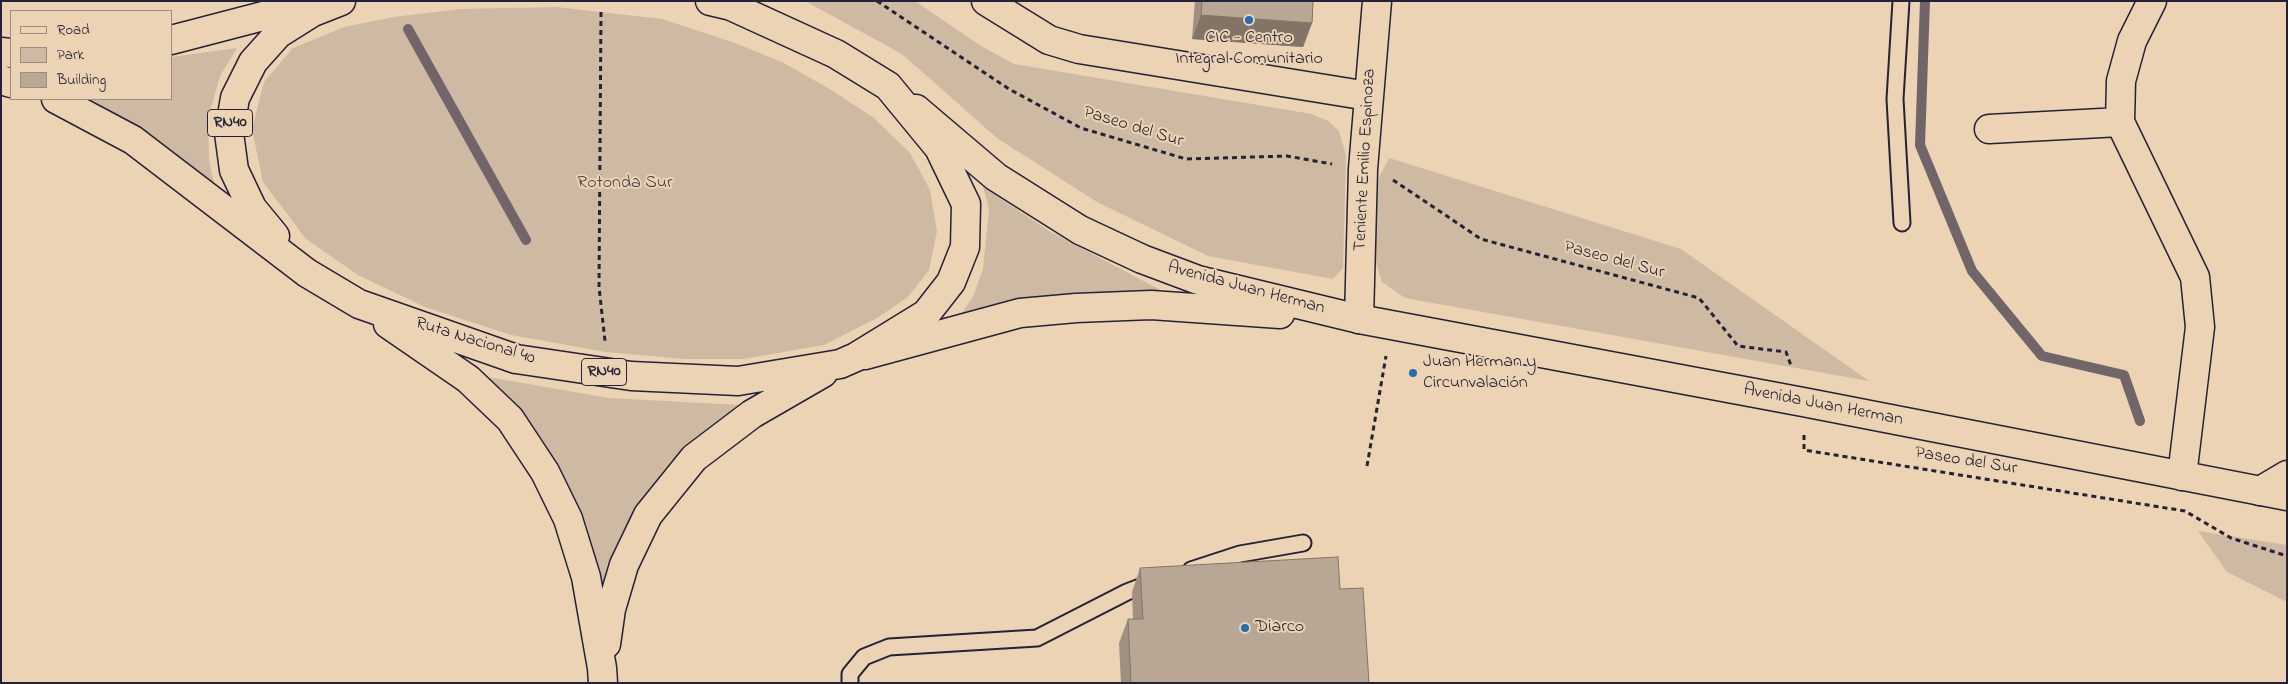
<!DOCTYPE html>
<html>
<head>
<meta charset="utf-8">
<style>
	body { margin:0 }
	#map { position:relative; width:2288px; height:684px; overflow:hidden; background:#ebd3b3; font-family:"Indie Flower",sans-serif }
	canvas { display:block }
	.frame { position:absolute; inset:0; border:2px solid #22223b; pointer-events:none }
	.legend { position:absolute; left:10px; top:10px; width:162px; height:90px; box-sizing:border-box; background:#ebd3b3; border:1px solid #9b8c83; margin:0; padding:6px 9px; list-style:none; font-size:15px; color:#22223b }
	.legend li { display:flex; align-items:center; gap:10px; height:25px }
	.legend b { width:25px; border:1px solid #9b8c83 }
</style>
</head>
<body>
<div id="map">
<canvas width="2288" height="684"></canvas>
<div class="frame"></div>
<ul class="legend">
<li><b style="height:6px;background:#ebd3b3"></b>Road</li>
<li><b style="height:14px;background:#cebaa2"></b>Park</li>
<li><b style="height:14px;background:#b9a795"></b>Building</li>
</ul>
</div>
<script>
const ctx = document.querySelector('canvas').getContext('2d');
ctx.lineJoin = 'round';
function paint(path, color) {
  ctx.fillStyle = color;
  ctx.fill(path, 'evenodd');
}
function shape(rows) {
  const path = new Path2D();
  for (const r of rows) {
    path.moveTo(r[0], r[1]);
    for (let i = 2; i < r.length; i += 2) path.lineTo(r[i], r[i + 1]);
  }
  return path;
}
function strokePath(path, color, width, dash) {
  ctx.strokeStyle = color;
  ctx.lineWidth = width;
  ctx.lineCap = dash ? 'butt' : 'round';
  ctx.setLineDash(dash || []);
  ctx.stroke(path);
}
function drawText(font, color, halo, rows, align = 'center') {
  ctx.font = font + ' "Indie Flower",sans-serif';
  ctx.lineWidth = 4;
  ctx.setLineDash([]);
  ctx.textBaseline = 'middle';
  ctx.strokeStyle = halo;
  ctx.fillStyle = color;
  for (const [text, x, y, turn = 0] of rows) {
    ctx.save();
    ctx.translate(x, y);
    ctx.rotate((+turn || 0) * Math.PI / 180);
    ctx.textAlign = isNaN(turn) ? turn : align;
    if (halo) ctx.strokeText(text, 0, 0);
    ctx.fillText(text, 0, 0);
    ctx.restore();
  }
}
paint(shape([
	[805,1,915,1,981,46,1014,64,1312,114,1328,121,1339,131,1346,155,1343,268,1333,279,1208,256,1097,202,997,138,902,54],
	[557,7,662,19,735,43,784,63,833,91,874,118,910,153,930,190,937,231,929,270,908,297,877,318,824,345,743,359,684,359,606,352,511,335,425,307,358,275,306,239,263,182,252,129,264,82,293,48,344,27,394,17,460,9],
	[237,48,220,76,208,119,209,160,214,184,146,134,91,99,171,99,171,57],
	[1389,158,1681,249,1869,381,1405,298,1382,282,1373,253,1376,184],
	[983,187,1049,231,1166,293,959,317,973,297,983,269,989,209],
	[482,376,609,398,739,405,693,441,651,491,621,537,607,565,603,589,592,550,573,500],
	[2198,531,2287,545,2287,602,2227,572]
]), '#cebaa2');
strokePath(shape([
	[1925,1,1920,145,1972,271,2042,356,2124,375,2140,421],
	[408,29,526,240]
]), '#706669', 10);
const service = shape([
	[1901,1,1895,99,1902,223],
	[1191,570,1240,554,1303,543],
	[850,683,850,674,864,657,889,647,1037,638,1127,592,1150,583]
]);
const minor = shape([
	[986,1,1049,40,1079,49,1368,96],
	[2152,1,2132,41,2121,81,2120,122,2195,277,2200,327,2182,476],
	[1989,129,2120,122],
	[1359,319,1363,169,1377,1],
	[2260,491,2287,475]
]);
const primary = shape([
	[916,109,996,177,1080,230,1142,259,1198,280,1359,319,1803,402,2287,496],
	[865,355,1020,313,1076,308,1151,305,1280,314]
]);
const trunk = shape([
	[171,40,317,2],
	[1,52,11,53],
	[1,80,11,83],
	[56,99,133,140,307,273,359,304,516,359,631,376,738,381,840,364,856,357,926,314,951,282,965,247,966,204,939,148,888,86,836,54,731,6,710,1],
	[275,236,252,208,234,170,229,133,235,98,253,62,278,34,313,12,341,1],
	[388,324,468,379,510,419,545,472,568,519,586,577,602,668,603,683],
	[606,644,611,609,624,565,648,515,694,458,752,414,823,373]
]);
strokePath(service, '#22223b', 19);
strokePath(minor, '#22223b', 31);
strokePath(primary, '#22223b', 31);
strokePath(trunk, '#22223b', 31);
strokePath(shape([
	[877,1,1009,89,1081,128,1186,159,1287,156,1332,164],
	[601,12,599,287,605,341],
	[1393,180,1481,239,1699,298,1738,346,1786,352,1792,368],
	[1804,435,1804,450,2185,511,2231,538,2287,556],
	[1367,466,1386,356]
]), '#22223b', 3, [5, 4]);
strokePath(service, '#ebd3b3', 15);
strokePath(minor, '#ebd3b3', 28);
strokePath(primary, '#ebd3b3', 28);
strokePath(trunk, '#ebd3b3', 28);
paint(shape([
	[1195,1,1313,1,1312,23,1303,47,1192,39],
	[1140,568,1340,589,1369,683,1121,683,1119,643,1128,619,1133,619,1132,592]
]), '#9f9080');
paint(shape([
	[1201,15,1312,23,1303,47,1192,39]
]), '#827568');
const building = shape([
	[1202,1,1313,1,1312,23,1201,15,1202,1],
	[1338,557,1340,589,1363,588,1369,683,1131,683,1128,619,1143,619,1140,568,1338,557]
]);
paint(building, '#b9a795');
strokePath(building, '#827568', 1);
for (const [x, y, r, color] of [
	[1249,20,5,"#1f6fb2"],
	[1413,373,5,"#1f6fb2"],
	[1245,628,5,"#1f6fb2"]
]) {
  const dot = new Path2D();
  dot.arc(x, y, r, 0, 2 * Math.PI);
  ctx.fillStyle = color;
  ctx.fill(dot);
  strokePath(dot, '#ebd3b3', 2);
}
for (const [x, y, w] of [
	[230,123,45],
	[604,372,45]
]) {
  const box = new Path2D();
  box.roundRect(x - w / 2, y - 13.5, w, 27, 4);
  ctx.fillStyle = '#ebd3b3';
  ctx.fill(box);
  strokePath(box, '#22223b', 1);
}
drawText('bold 16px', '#22223b', null, [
	["RN40",230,123],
	["RN40",604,372]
]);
drawText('18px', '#22223b', '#ebd3b3', [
	["CIC - Centro",1249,39,"center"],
	["Integral Comunitario",1249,60,"center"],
	["Juan Herman y",1423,363],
	["Circunvalación",1423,384],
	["Diarco",1255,628]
], 'left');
drawText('18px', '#22223b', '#ebd3b3', [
	["Paseo del Sur",1133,128,17],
	["Teniente Emilio Espinoza",1366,160,-87],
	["Paseo del Sur",1614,261,15],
	["Avenida Juan Herman",1246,289,15],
	["Ruta Nacional 40",475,342,17],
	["Avenida Juan Herman",1823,406,11],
	["Paseo del Sur",1966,462,9]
]);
drawText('18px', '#444050', '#ebd3b3', [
	["Rotonda Sur",625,184]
]);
</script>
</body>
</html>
